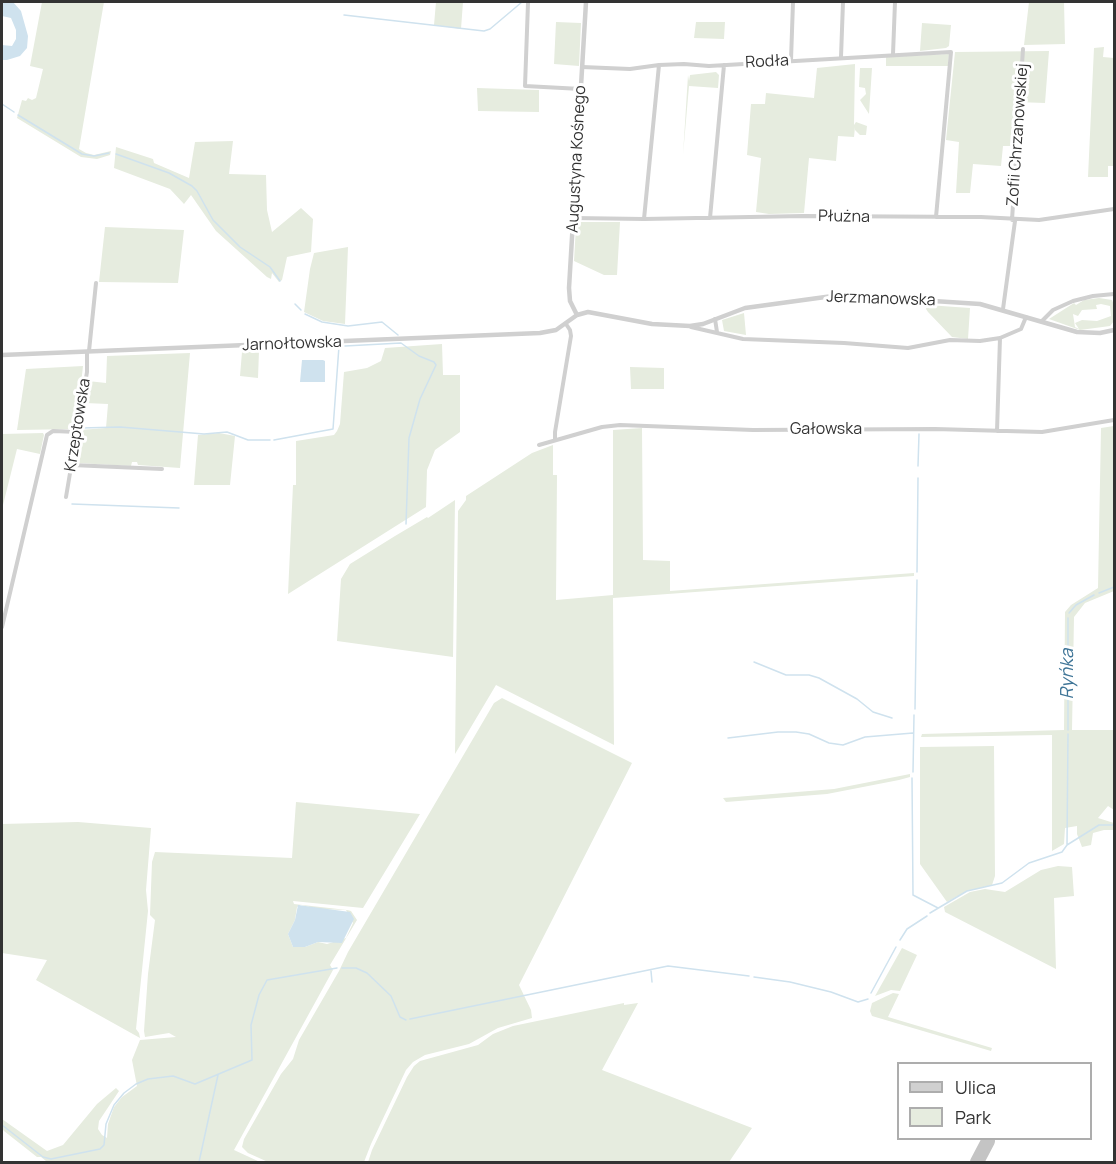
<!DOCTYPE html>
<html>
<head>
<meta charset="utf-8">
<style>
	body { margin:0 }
	#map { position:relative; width:1116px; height:1164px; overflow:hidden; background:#fff; font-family:Manrope,sans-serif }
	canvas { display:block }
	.frame { position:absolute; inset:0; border:3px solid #333; pointer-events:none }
	.legend { position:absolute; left:897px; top:1062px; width:195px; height:78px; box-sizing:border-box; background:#fff; border:2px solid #adadad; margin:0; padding:8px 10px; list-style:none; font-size:18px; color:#333 }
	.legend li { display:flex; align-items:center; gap:12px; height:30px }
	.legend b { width:30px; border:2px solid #adadad }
</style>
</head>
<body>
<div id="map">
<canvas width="1116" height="1164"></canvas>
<div class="frame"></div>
<ul class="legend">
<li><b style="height:8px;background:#d0d0d0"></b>Ulica</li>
<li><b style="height:16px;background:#e6ecdf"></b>Park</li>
</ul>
</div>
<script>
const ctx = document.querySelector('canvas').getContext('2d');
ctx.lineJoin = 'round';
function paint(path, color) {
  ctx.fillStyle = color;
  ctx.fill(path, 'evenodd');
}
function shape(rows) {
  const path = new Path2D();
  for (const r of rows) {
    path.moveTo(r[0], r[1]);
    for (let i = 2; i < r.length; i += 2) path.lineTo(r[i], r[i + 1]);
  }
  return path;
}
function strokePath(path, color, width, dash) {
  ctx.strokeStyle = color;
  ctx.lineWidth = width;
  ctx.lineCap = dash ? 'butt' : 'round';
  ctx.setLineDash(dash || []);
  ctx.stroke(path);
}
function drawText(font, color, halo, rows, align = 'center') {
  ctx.font = font + ' Manrope,sans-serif';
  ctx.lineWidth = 6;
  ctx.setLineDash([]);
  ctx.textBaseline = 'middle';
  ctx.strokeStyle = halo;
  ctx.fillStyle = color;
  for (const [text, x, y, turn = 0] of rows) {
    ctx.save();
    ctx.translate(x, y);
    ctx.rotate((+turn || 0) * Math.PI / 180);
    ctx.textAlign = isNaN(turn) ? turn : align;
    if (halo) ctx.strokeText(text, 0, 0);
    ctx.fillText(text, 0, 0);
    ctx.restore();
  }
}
paint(shape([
	[42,2,104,2,79,149,86,153,94,155,111,151,110,155,97,159,81,157,17,118,22,100,26,101,28,98,32,100,36,98,43,69,30,66],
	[436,2,463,2,461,29,434,25],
	[1029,2,1064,2,1065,44,1024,45],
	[556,22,581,23,579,66,554,64],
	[696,22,725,22,724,39,694,38],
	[922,23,951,25,949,46,946,48,920,51],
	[1104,47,1103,57,1114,58,1114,166,1108,166,1108,177,1088,177,1094,48],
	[1049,51,1045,103,1017,102,1012,146,1003,146,1001,166,973,164,970,193,956,193,959,142,946,140,955,52],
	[949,54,948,66,886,66,886,57],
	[855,64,854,125,856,122,867,126,866,135,860,135,855,130,855,127,854,137,838,136,836,161,809,158,804,213,769,214,756,212,761,158,747,155,751,104,765,104,766,93,814,98,817,68],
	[860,68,872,68,869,114,860,100,866,94,865,88,859,87],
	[716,72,719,75,718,88,689,86,683,155,688,75,689,81,690,75],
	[477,88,539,90,539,112,478,111],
	[233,141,229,174,266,175,267,210,272,232,301,208,313,219,311,252,287,257,282,280,279,282,272,273,271,279,267,277,216,231,191,195,184,204,170,189,114,168,116,147,153,159,154,163,189,178,195,142],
	[580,222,620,222,617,275,604,275,574,261,576,226,580,225],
	[105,227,184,230,178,283,99,282],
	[348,247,345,324,323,321,304,312,310,269,314,253],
	[1099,298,1112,300,1114,305,1114,321,1110,326,1080,330,1049,319,1074,303,1076,305,1084,300],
	[1101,304,1110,306,1111,316,1097,321,1082,320,1075,323,1079,329,1075,327,1073,314,1078,316,1082,310,1097,309,1096,305],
	[927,305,970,308,968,339,952,337,928,312,926,309],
	[744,313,746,335,724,331,722,320],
	[442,344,443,375,460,375,460,432,435,450,427,470,426,507,288,594,293,485,296,485,296,441,334,435,337,431,340,424,344,372,367,368,381,361,385,348],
	[259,351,258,378,240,376,242,352],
	[190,353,180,468,138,465,137,462,132,462,131,466,77,463,75,458,80,430,106,428,108,404,85,403,88,381,106,383,107,356],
	[83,366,76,429,17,430,26,369],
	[630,367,664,368,664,389,631,389],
	[1114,426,1114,591,1085,603,1074,617,1072,730,1114,730,1114,810,1108,806,1098,818,1114,823,1114,830,1104,830,1093,833,1091,845,1082,847,1077,834,1077,826,1065,828,1064,844,1052,851,1052,735,921,737,922,734,1064,730,1065,612,1071,605,1098,588,1101,428],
	[642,428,643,560,670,561,670,591,914,573,914,576,613,598,614,745,496,685,455,754,458,511,466,500,466,496,532,453,553,445,553,475,557,475,556,600,613,595,613,430],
	[43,433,44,435,40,454,17,449,2,509,2,434],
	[219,433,235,436,230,485,194,485,198,435],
	[455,500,453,657,337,641,341,579,350,564,395,536,427,517,428,518],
	[502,698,632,763,519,985,531,1010,532,1018,498,1028,469,1044,425,1055,413,1062,406,1070,371,1144,364,1162,268,1162,248,1153,242,1147,244,1139,281,1074,293,1059,299,1040,339,971,348,952,494,703],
	[994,746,995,876,992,885,967,891,947,902,920,864,920,747],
	[910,774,910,777,899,780,827,794,726,802,723,798,834,789],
	[296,802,420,814,363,908,293,901,294,904,347,910,351,911,357,920,330,965,333,970,234,1150,260,1162,39,1162,46,1161,41,1157,37,1157,4,1131,2,1128,2,1119,47,1151,63,1145,97,1104,116,1088,119,1091,99,1121,98,1129,102,1135,107,1138,108,1124,114,1107,122,1097,137,1086,132,1060,140,1040,176,1037,169,1033,145,1037,144,1031,148,974,155,920,150,915,152,862,155,852,292,858],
	[301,905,319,909,346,910,353,923,346,938,327,944,318,942,305,947,293,947,288,934,295,920,297,907],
	[78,822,151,828,146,890,148,911,136,1029,139,1033,140,1038,36,980,47,960,2,953,2,824],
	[1058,866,1072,867,1074,896,1054,898,1056,969,945,912,944,907,970,892,985,889,1005,892,1041,870],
	[902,948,917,955,900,991,891,990,875,996],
	[893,993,899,994,888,1017,992,1048,991,1051,872,1016,870,1011,872,1003],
	[624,1003,624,1005,638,1003,602,1070,752,1128,729,1162,368,1162,372,1150,407,1077,414,1066,420,1061,478,1045,493,1034,513,1026]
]), '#e6ecdf');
paint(shape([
	[2,2,13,2,21,11,28,36,27,48,20,56,7,60,2,60,2,45,12,46,16,39,16,30,11,18,2,16],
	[302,360,323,360,325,361,325,382,300,382],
	[298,905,350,912,354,919,342,943,318,942,305,947,293,947,288,934,295,920]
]), '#cfe2ee');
strokePath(shape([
	[344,15,484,31,490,29,522,2],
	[2,104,14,112],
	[18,115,82,154,94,156,109,153],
	[116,154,169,173,192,186,197,191,213,220,240,247,270,267,280,281],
	[295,304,301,310],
	[305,314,322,322,348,326,382,322,398,335],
	[345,346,401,343,419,356,434,362,436,365,420,399,409,438,406,524],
	[315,347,330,347],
	[81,428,120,427,204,434,227,432,248,440,270,440],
	[274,440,333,429,339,346],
	[918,466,919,434],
	[72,504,179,508],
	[917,572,918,478],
	[1099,593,1114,587],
	[1069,613,1076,605,1094,595],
	[754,662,786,675,809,675,819,678,857,699,873,712,892,718],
	[915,709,917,580],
	[1068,730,1068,618],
	[728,738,778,732,796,732,809,734,829,743,843,745,865,737,913,733],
	[913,772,914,715],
	[912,778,913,895,938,908],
	[1067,844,1068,734],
	[930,913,967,891,1002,883,1029,863,1062,852,1067,845,1099,825,1114,825],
	[900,940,907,929,927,916],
	[342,968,356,968,367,973,391,996,400,1017,406,1020],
	[651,971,652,982],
	[754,977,790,982,831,992,858,1002,868,999],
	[871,993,896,947],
	[410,1019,668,966,749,976],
	[2,1125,43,1157,51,1159,100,1149,104,1145,106,1124,114,1105,124,1093,136,1084,148,1079,173,1076,195,1084,252,1060,251,1025,259,995,267,980,337,968],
	[199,1162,218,1075]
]), '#cfe2ee', 1.5);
strokePath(shape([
	[977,1162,988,1141]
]), '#c4c4c4', 14);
strokePath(shape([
	[528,3,525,86,581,89],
	[893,54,895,2],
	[841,57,843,2],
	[791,60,793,2],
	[582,67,630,69,659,65,684,64,709,66,951,52,936,217],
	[573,218,644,219,803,216,981,217,1039,220,1114,209],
	[710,218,724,65],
	[644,219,659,65],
	[1012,220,1023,49],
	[1003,309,1015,221],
	[715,319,717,332],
	[1042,321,1053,310,1073,301,1093,296,1114,294],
	[691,327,743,339,844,343,908,348,950,340,980,341,1000,338,1021,329,1026,317],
	[89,351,96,283],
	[997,431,1000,338],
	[555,439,555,432,571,336,570,330,566,324],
	[539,445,602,427,620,425,753,430,935,429,1042,432,1114,420],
	[72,465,162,469],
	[66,497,87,372,87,352],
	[2,627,47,435,53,431,78,432]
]), '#d0d0d0', 4);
strokePath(shape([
	[577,315,570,301,569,288,586,2],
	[2,355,540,333,556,330,577,315,588,312,652,324,690,326,703,324,745,308,840,295,980,304,1077,332,1100,333,1114,330]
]), '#d0d0d0', 4.5);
drawText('16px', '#333', '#fff', [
	["Rodła",767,62,-3],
	["Zofii Chrzanowskiej",1018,135,-86],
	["Augustyna Kośnego",577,159,-87],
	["Płużna",844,217,1],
	["Jerzmanowska",881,299,2],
	["Jarnołtowska",292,344,-2],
	["Krzeptowska",78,425,-81],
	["Gałowska",826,430]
]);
drawText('italic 18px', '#3f7597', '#fff', [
	["Ryńka",1068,674,-90]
]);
</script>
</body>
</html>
